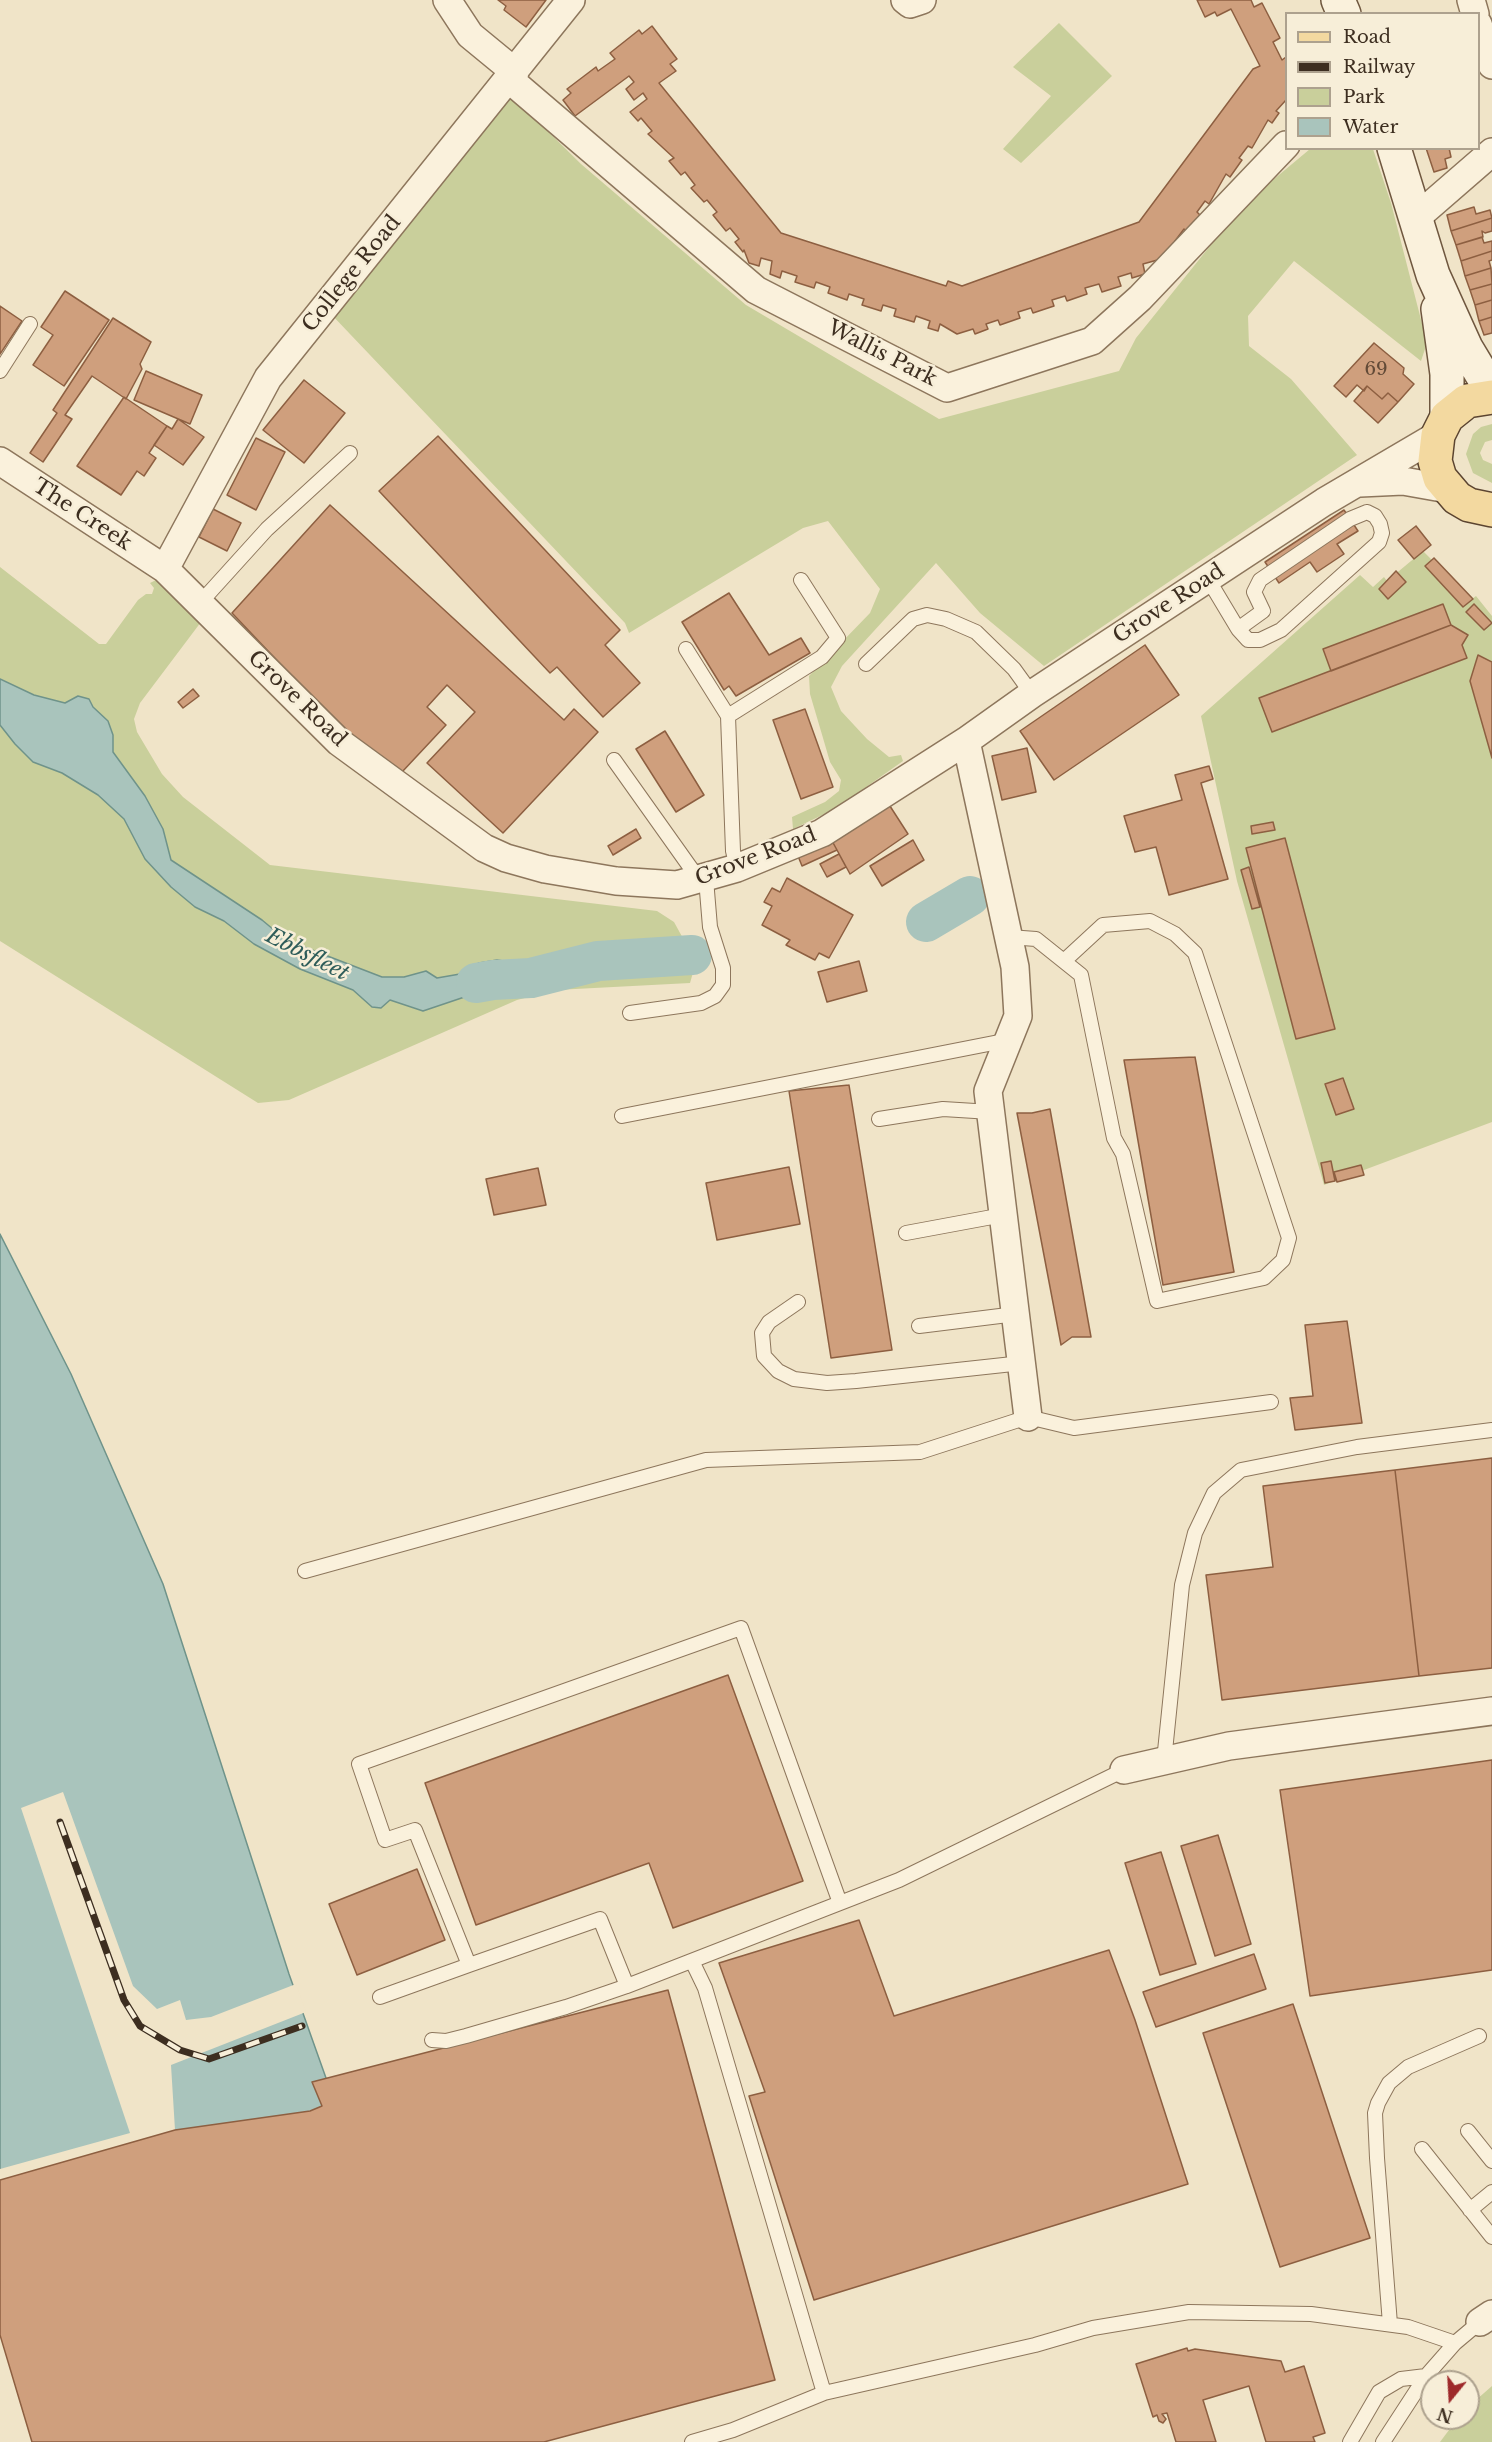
<!DOCTYPE html>
<html>
<head>
<meta charset="utf-8">
<style>
	body { margin:0 }
	#map { position:relative; width:1492px; height:2442px; overflow:hidden; background:#f0e4c8; font-family:"Libre Baskerville",serif }
	canvas { display:block }
	.legend { position:absolute; left:1285px; top:12px; width:195px; height:138px; box-sizing:border-box; background:#f7eed8; border:2px solid #ada18e; margin:0; padding:8px 10px; list-style:none; font-size:18px; color:#3d2e20 }
	.legend li { display:flex; align-items:center; gap:12px; height:30px }
	.legend b { width:30px; border:2px solid #ada18e }
	.north { position:absolute; left:1420px; top:2370px; width:60px; height:60px; box-sizing:border-box; background:#f7eed8; border:2px solid #ada18e; border-radius:50%; rotate:198deg; font-size:16px; font-weight:700; line-height:24px; text-align:center; color:#3d2e20 }
	.north::after { content:''; display:block; margin:auto; width:21px; height:27px; background:#9e2a2b; clip-path:polygon(50% 0,100% 100%,50% 72%,0 100%) }
</style>
</head>
<body>
<div id="map">
<canvas width="1492" height="2442"></canvas>
<ul class="legend">
<li><b style="height:8px;background:#f3d9a0"></b>Road</li>
<li><b style="height:8px;background:#3d2e20"></b>Railway</li>
<li><b style="height:16px;background:#c9cf9b"></b>Park</li>
<li><b style="height:16px;background:#a9c4bc"></b>Water</li>
</ul>
<div class="north">N</div>
</div>
<script>
const ctx = document.querySelector('canvas').getContext('2d');
ctx.lineJoin = 'round';
function paint(path, color) {
  ctx.fillStyle = color;
  ctx.fill(path, 'evenodd');
}
function shape(rows) {
  const path = new Path2D();
  for (const r of rows) {
    path.moveTo(r[0], r[1]);
    for (let i = 2; i < r.length; i += 2) path.lineTo(r[i], r[i + 1]);
  }
  return path;
}
function strokePath(path, color, width, dash) {
  ctx.strokeStyle = color;
  ctx.lineWidth = width;
  ctx.lineCap = dash ? 'butt' : 'round';
  ctx.setLineDash(dash || []);
  ctx.stroke(path);
}
function drawText(font, color, halo, rows, align = 'center') {
  ctx.font = font + ' "Libre Baskerville",serif';
  ctx.lineWidth = 5;
  ctx.setLineDash([]);
  ctx.textBaseline = 'middle';
  ctx.strokeStyle = halo;
  ctx.fillStyle = color;
  for (const [text, x, y, turn = 0] of rows) {
    ctx.save();
    ctx.translate(x, y);
    ctx.rotate((+turn || 0) * Math.PI / 180);
    ctx.textAlign = isNaN(turn) ? turn : align;
    if (halo) ctx.strokeText(text, 0, 0);
    ctx.fillText(text, 0, 0);
    ctx.restore();
  }
}
paint(shape([
	[1059,23,1112,76,1021,163,1003,149,1051,96,1013,67],
	[510,94,581,164,746,305,939,419,1119,371,1136,338,1243,205,1310,149,1373,149,1391,203,1427,343,1421,361,1294,261,1248,316,1249,346,1291,379,1357,455,1044,666,980,613,936,563,842,666,831,687,841,711,867,739,889,757,901,755,903,761,835,809,793,829,792,817,825,802,839,791,841,780,830,762,823,738,810,694,809,676,870,613,880,589,828,521,803,528,629,633,625,623,330,313],
	[1492,424,1492,440,1485,442,1480,453,1483,460,1492,464,1492,483,1473,473,1466,454,1473,434,1481,427],
	[1423,551,1432,560,1434,558,1472,599,1476,596,1492,616,1492,1122,1324,1185,1237,881,1201,716,1360,575,1373,587,1384,577,1387,581],
	[0,567,99,644,106,644,138,600,146,594,152,594,154,588,150,583,156,580,171,590,201,622,140,703,134,719,137,732,162,774,183,797,270,865,657,911,674,922,696,962,690,983,556,990,517,1000,289,1100,258,1103,0,941],
	[1492,2386,1492,2442,1440,2442,1458,2418,1468,2418,1468,2407]
]), '#c9cf9b');
const water = shape([
	[0,679,34,695,65,703,78,696,89,699,93,707,108,721,113,735,113,752,145,796,163,829,171,860,262,920,286,940,382,977,404,977,426,971,437,978,460,974,479,963,497,960,530,965,531,978,525,986,503,984,423,1011,390,1000,381,1008,372,1007,353,990,300,969,254,944,224,921,195,907,171,887,145,859,124,819,98,795,62,773,33,762,15,744,0,725,0,679],
	[0,1234,71,1374,163,1584,289,1974,358,2168,447,2442,0,2442,0,1234]
]);
paint(water, '#a9c4bc');
strokePath(water, '#6f938a', 1.5);
paint(shape([
	[63,1792,133,1986,157,2009,180,2000,186,2020,211,2017,296,1984,306,2012,171,2065,175,2130,0,2180,0,2169,130,2133,21,1808],
	[0,2335,32,2442,0,2442]
]), '#f0e4c8');
strokePath(shape([
	[926,922,970,896],
	[476,983,493,980,531,978,598,961,692,955]
]), '#a9c4bc', 40);
const building = shape([
	[498,0,546,0,526,27,504,10,506,6,498,0],
	[1197,0,1251,0,1254,7,1262,3,1280,38,1273,42,1282,60,1286,57,1286,100,1276,111,1279,113,1272,123,1268,120,1252,148,1248,146,1239,158,1242,160,1230,177,1226,174,1209,204,1205,201,1197,212,1200,215,1187,232,1184,229,1175,241,1178,244,1161,259,1143,264,1145,274,1132,278,1131,273,1118,277,1121,286,1102,292,1099,284,1085,288,1087,294,1067,301,1065,296,1052,300,1054,306,1033,313,1031,308,1018,312,1020,318,1000,325,998,320,986,324,988,329,975,334,973,329,957,334,940,324,938,331,928,328,930,321,916,316,914,322,894,316,896,309,883,305,881,311,862,305,864,299,849,294,847,300,828,293,830,287,816,282,814,288,795,282,797,276,782,271,780,278,770,274,772,261,761,258,759,266,749,263,744,250,743,252,735,242,739,239,730,228,726,231,713,215,717,212,707,200,704,202,691,188,695,185,685,172,681,175,669,161,674,158,648,134,652,131,641,118,638,121,630,112,647,99,643,93,634,100,626,89,634,82,629,76,575,116,563,100,571,93,567,89,596,67,598,71,615,59,610,53,639,30,642,34,652,26,677,59,670,64,676,71,659,83,781,233,946,286,948,281,962,286,1139,222,1253,69,1260,66,1231,9,1217,16,1215,12,1205,17,1197,0],
	[1426,148,1449,148,1451,157,1445,159,1447,168,1434,172,1426,148],
	[1474,207,1476,214,1490,210,1492,218,1451,231,1447,215,1474,207],
	[1492,218,1492,231,1485,233,1482,231,1483,237,1456,245,1451,231,1492,218],
	[1482,237,1484,243,1492,241,1492,251,1461,261,1456,245,1482,237],
	[1492,251,1492,260,1489,261,1491,268,1465,276,1461,261,1492,251],
	[1491,268,1492,284,1470,290,1465,276,1491,268],
	[1492,284,1492,300,1475,305,1470,290,1492,284],
	[65,291,109,320,64,386,33,365,53,335,41,327,65,291],
	[1492,300,1492,317,1479,321,1475,305,1492,300],
	[0,306,22,321,0,354,0,306],
	[1492,317,1492,333,1484,335,1479,321,1492,317],
	[113,318,151,342,140,364,142,369,126,399,92,376,65,415,72,419,43,462,30,453,57,413,53,410,113,318],
	[1374,343,1404,368,1403,374,1414,384,1398,402,1388,393,1382,399,1367,386,1364,391,1357,385,1346,397,1334,386,1374,343],
	[146,371,202,395,190,424,134,400,146,371],
	[304,380,345,413,304,463,263,430,304,380],
	[1367,386,1382,399,1388,393,1398,402,1378,423,1354,401,1367,386],
	[124,397,167,426,149,453,156,458,144,476,137,471,121,495,77,466,124,397],
	[178,419,204,437,183,465,154,445,167,426,172,429,178,419],
	[438,436,620,630,605,645,640,683,603,717,557,667,550,673,379,491,438,436],
	[256,438,285,452,256,510,227,495,256,438],
	[330,505,564,720,574,709,598,732,503,833,427,763,475,712,447,685,427,707,446,725,402,772,343,730,232,613,330,505],
	[213,509,241,523,227,551,199,537,213,509],
	[1344,510,1358,531,1337,544,1344,554,1317,572,1310,562,1279,583,1265,562,1344,510],
	[1416,526,1431,545,1414,559,1398,540,1416,526],
	[1434,558,1473,599,1463,607,1425,566,1434,558],
	[1396,571,1406,582,1388,599,1379,589,1396,571],
	[729,593,769,655,801,638,810,653,736,696,729,686,724,690,682,622,729,593],
	[1443,604,1451,625,1331,671,1323,649,1443,604],
	[1474,604,1492,623,1484,630,1466,612,1474,604],
	[1451,625,1468,635,1462,645,1467,658,1272,732,1259,698,1451,625],
	[1145,645,1179,695,1054,780,1020,731,1145,645],
	[1478,655,1492,662,1492,758,1470,681,1478,655],
	[193,689,199,696,183,708,178,702,193,689],
	[805,709,833,787,801,799,773,720,805,709],
	[665,731,704,795,676,812,636,749,665,731],
	[1027,748,1036,792,1002,800,992,756,1027,748],
	[1209,766,1213,779,1201,783,1228,879,1169,895,1156,847,1135,852,1124,816,1182,800,1175,775,1209,766],
	[888,803,908,834,850,874,831,839,888,803],
	[1273,822,1275,830,1252,834,1251,826,1273,822],
	[636,829,641,838,613,855,608,846,636,829],
	[1285,838,1335,1029,1296,1039,1246,848,1285,838],
	[831,839,837,850,802,866,798,856,831,839],
	[913,840,924,860,882,886,870,866,913,840],
	[839,854,846,867,827,877,820,864,839,854],
	[1249,867,1260,907,1252,909,1241,870,1249,867],
	[787,878,853,915,829,958,819,953,815,960,786,945,790,940,762,925,772,906,764,902,772,888,780,892,787,878],
	[859,961,867,991,827,1002,818,972,859,961],
	[1195,1057,1234,1272,1163,1285,1124,1060,1195,1057],
	[1343,1078,1354,1109,1336,1115,1325,1084,1343,1078],
	[849,1085,892,1350,831,1358,789,1091,849,1085],
	[1050,1109,1091,1337,1072,1337,1061,1345,1017,1113,1032,1113,1050,1109],
	[1331,1161,1335,1181,1325,1183,1321,1163,1331,1161],
	[1361,1165,1364,1175,1337,1182,1334,1172,1361,1165],
	[789,1167,800,1224,717,1240,706,1183,789,1167],
	[538,1168,546,1205,494,1215,486,1179,538,1168],
	[1347,1321,1362,1423,1295,1430,1290,1398,1313,1396,1305,1325,1347,1321],
	[1492,1458,1492,1668,1419,1676,1395,1470,1492,1458],
	[1395,1470,1419,1676,1222,1700,1206,1575,1273,1567,1263,1486,1395,1470],
	[728,1675,803,1881,673,1928,649,1863,476,1925,425,1783,728,1675],
	[1492,1760,1492,1970,1310,1996,1280,1790,1492,1760],
	[1218,1835,1251,1944,1215,1956,1181,1846,1218,1835],
	[1161,1852,1196,1964,1160,1975,1125,1863,1161,1852],
	[417,1869,445,1940,357,1975,329,1904,417,1869],
	[859,1920,894,2016,1109,1950,1135,2020,1188,2184,814,2300,749,2096,765,2092,719,1963,859,1920],
	[1254,1954,1266,1989,1156,2027,1143,1992,1254,1954],
	[668,1990,775,2380,544,2442,32,2442,0,2335,0,2180,175,2130,310,2111,322,2106,312,2082,668,1990],
	[1293,2004,1370,2238,1280,2267,1203,2033,1293,2004],
	[1187,2348,1188,2351,1195,2349,1281,2361,1285,2372,1304,2366,1325,2433,1313,2437,1315,2442,1266,2442,1249,2386,1203,2400,1216,2442,1176,2442,1167,2413,1162,2414,1166,2419,1163,2423,1159,2421,1157,2415,1153,2417,1136,2364,1187,2348]
]);
paint(building, '#cf9f7d');
strokePath(building, '#8d5f41', 1.5);
const lane = shape([
	[0,371,30,324],
	[1367,512,1375,516,1380,524,1382,533,1379,542,1281,630,1260,640,1248,640,1238,629,1263,611,1254,592,1260,580,1350,519,1367,512],
	[1208,579,1238,629],
	[200,603,267,529,350,453],
	[686,649,728,716,733,851,737,868],
	[866,664,913,619,927,615,946,619,976,632,1014,669,1032,694],
	[728,716,822,657,838,638,801,580],
	[614,760,700,881],
	[1009,937,1036,939,1081,975,1114,1138,1123,1154,1157,1301,1264,1278,1283,1260,1289,1238,1195,953,1175,934,1150,921,1103,925,1064,961],
	[630,1013,701,1003,715,996,723,985,723,968,710,927,706,879],
	[622,1116,1009,1040],
	[879,1119,943,1109,991,1112],
	[906,1233,1003,1215],
	[798,1302,769,1322,762,1333,764,1356,778,1371,794,1379,827,1383,856,1381,1022,1363],
	[919,1326,1016,1314],
	[305,1571,706,1460,920,1452,1028,1417,1074,1428,1271,1402],
	[1164,1761,1182,1585,1195,1533,1214,1493,1241,1470,1357,1447,1492,1430],
	[840,1903,627,1986,600,1919,469,1965,415,1830,385,1840,359,1764,741,1628,840,1903,899,1880,1124,1770],
	[692,1961,705,1988,824,2393],
	[380,1997,469,1965],
	[432,2040,446,2041,466,2036,566,2007,627,1986],
	[1468,2131,1492,2161],
	[1422,2149,1492,2237],
	[1470,2210,1492,2192],
	[1390,2324,1377,2158,1375,2113,1378,2103,1389,2083,1408,2067,1479,2036],
	[692,2442,733,2430,824,2393,1035,2345,1093,2328,1189,2312,1311,2314,1408,2327,1455,2343],
	[1350,2442,1379,2392,1401,2379,1426,2376],
	[1383,2442,1426,2376,1455,2343,1480,2322]
]);
const street = shape([
	[447,0,470,35,515,72],
	[905,0,910,4,922,0],
	[1471,0,1475,14],
	[1478,24,1492,65],
	[509,79,756,290,947,388,1092,341,1140,298,1286,145],
	[1417,217,1492,152],
	[0,461,165,569,339,742,484,848,506,858,545,869,616,881,677,885,737,868,822,833,966,741,1032,694,1324,502,1438,435],
	[1360,483,1403,481,1448,489],
	[165,569,268,378,571,0],
	[966,741,1015,967,1018,1016,988,1091,1028,1417],
	[1124,1770,1229,1746,1492,1711],
	[1480,2322,1492,2314]
]);
const secondary = shape([
	[1338,0,1344,14],
	[1394,148,1433,275,1466,348,1484,378,1492,385],
	[1438,309,1447,374,1447,417]
]);
const primary = shape([
	[1492,397,1467,401,1447,417,1438,435,1435,461,1440,478,1457,498,1469,505,1492,510]
]);
strokePath(lane, '#8d765c', 16);
strokePath(street, '#8d765c', 30);
strokePath(secondary, '#6f573f', 36);
strokePath(primary, '#5b4430', 36);
strokePath(lane, '#faf1dc', 14);
strokePath(street, '#faf1dc', 27);
strokePath(secondary, '#faf1dc', 33);
strokePath(primary, '#f3d9a0', 33);
const rail = shape([
	[60,1822,124,2000,140,2026,180,2050,209,2059,302,2026]
]);
strokePath(rail, '#3d2e20', 7);
strokePath(rail, '#f7eed8', 4.5, [14]);
drawText('18px', '#624a37', null, [
	["69",1376,370]
]);
drawText('21px', '#3d2e20', '#f7eed8', [
	["College Road",352,274,-51],
	["Wallis Park",882,354,27],
	["The Creek",82,515,33],
	["Grove Road",1169,604,-33],
	["Grove Road",297,699,44],
	["Grove Road",756,857,-21]
]);
drawText('italic 22px', '#2f5d5a', '#f7eed8', [
	["Ebbsfleet",307,955,27]
]);
</script>
</body>
</html>
